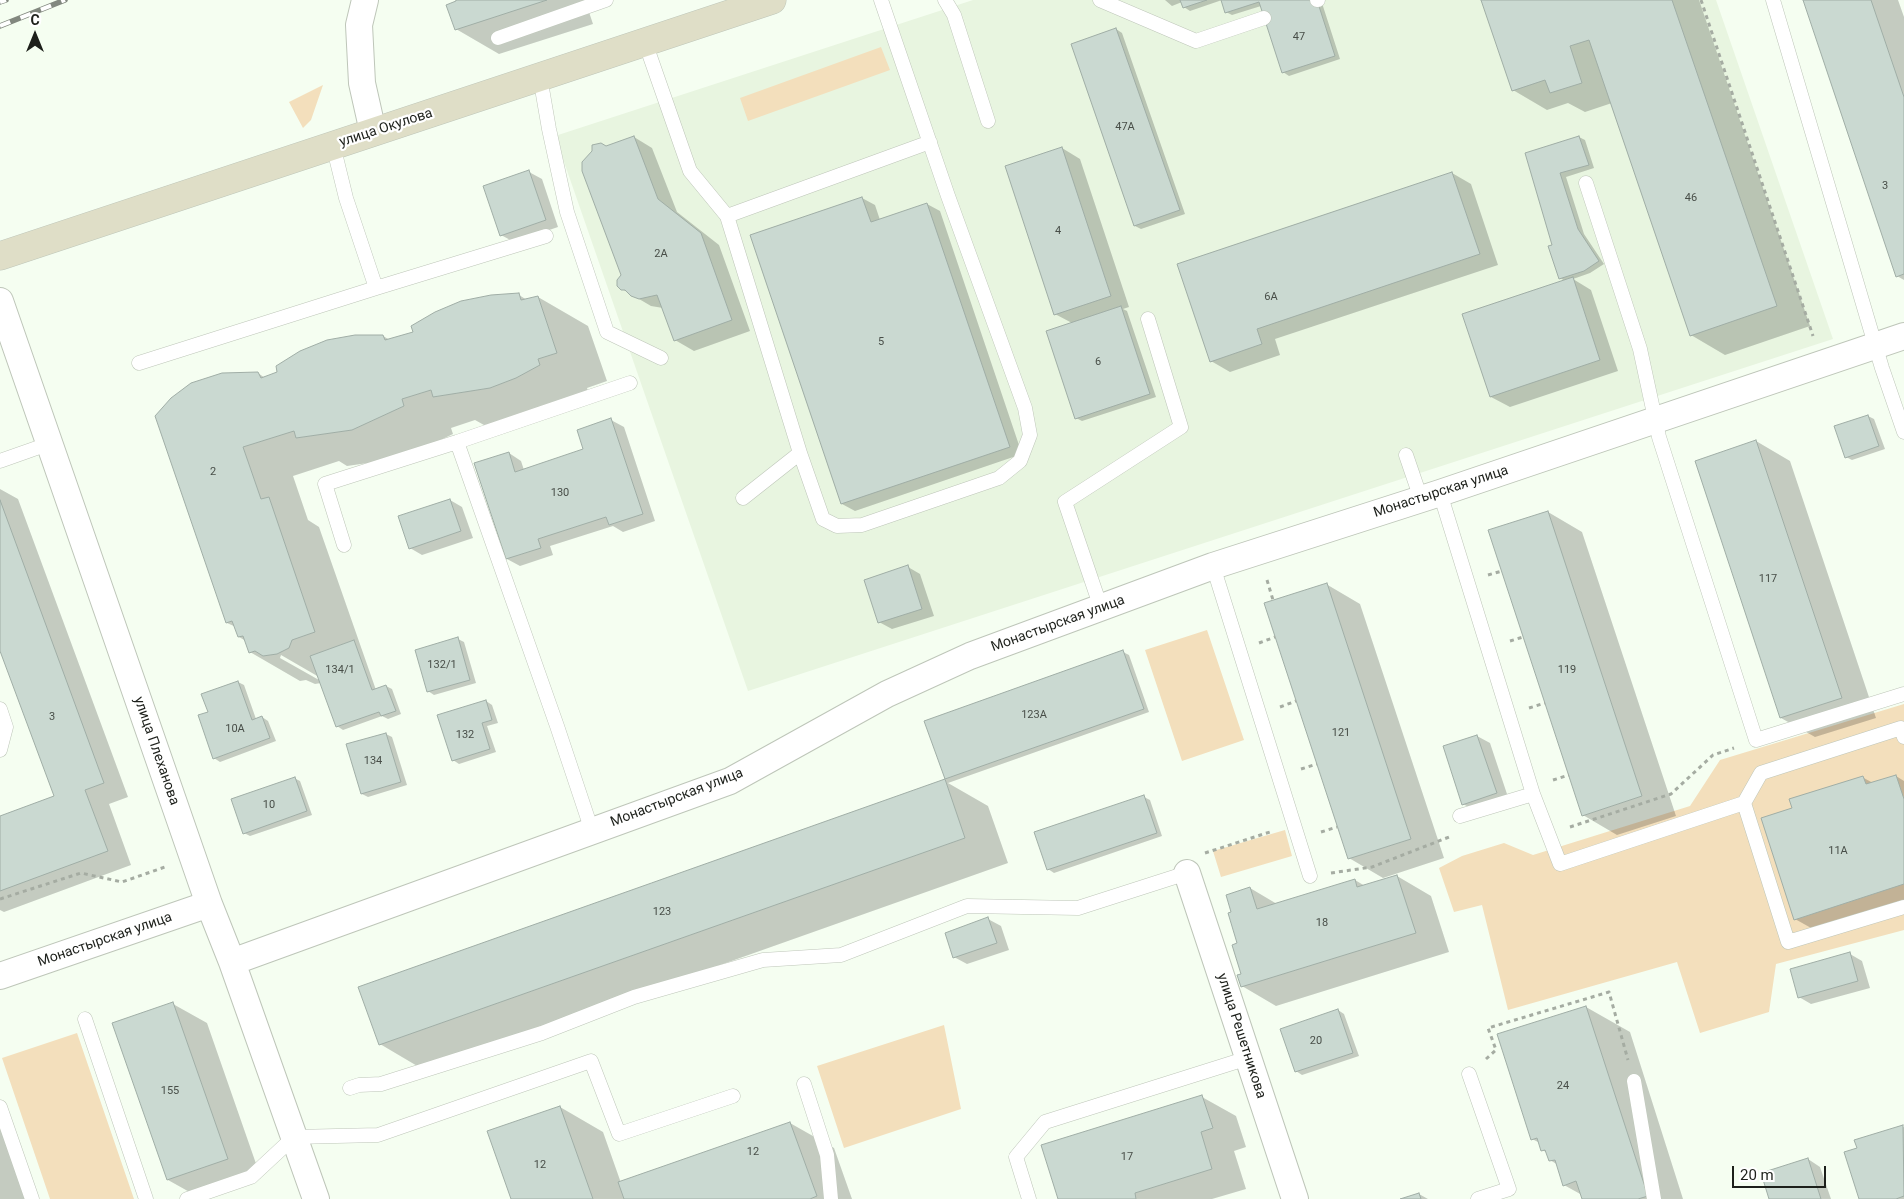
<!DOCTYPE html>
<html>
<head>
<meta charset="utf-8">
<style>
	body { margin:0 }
	#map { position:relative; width:1904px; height:1199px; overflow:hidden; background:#f5fef1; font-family:Roboto,sans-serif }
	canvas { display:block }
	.north { position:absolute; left:10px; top:10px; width:50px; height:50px; -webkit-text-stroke:4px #fff; paint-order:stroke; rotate:0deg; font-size:14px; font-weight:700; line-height:20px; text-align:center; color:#1d201b }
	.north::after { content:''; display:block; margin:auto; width:18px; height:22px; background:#1d201b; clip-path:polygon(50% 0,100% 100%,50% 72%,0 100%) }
	.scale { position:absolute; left:1732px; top:1166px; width:94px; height:22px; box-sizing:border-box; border:2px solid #1d201b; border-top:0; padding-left:6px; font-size:15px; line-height:18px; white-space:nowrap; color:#1d201b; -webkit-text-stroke:4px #fff; paint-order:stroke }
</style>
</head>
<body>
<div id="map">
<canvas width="1904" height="1199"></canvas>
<div class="north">С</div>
<div class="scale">20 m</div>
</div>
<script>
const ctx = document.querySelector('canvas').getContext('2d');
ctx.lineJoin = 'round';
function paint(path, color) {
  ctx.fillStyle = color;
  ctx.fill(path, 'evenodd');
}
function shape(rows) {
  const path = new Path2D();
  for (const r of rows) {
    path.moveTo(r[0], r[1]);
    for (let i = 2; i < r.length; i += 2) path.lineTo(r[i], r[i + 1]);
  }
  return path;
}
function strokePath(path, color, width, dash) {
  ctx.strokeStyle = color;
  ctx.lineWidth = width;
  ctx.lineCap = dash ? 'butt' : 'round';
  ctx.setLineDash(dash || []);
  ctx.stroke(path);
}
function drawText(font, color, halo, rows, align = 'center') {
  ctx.font = font + ' Roboto,sans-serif';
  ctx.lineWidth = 4.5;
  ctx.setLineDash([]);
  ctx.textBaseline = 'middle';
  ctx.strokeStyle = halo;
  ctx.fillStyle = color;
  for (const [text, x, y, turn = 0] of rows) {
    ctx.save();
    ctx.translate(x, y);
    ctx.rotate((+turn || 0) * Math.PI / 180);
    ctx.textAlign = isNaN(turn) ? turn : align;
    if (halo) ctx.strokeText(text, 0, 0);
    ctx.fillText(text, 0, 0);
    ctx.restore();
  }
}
paint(shape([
	[973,0,1716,0,1833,339,748,691,555,136]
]), '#e8f5e0');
paint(shape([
	[881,47,890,70,748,121,740,98],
	[323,85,311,120,303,128,289,102],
	[1207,630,1244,740,1182,761,1145,650],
	[1904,704,1904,930,1776,964,1769,1012,1700,1033,1677,962,1508,1010,1482,905,1454,912,1439,868,1462,856,1504,843,1533,855,1690,806,1720,760],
	[1285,830,1292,856,1221,877,1213,851],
	[944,1025,961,1109,844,1148,817,1066],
	[77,1033,134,1199,50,1199,2,1058]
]), '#f3dfbc');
paint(shape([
	[457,0,585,0,593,24,499,54,456,29],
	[1165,0,1222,0,1190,11,1184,7,1182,2,1172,6],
	[1222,0,1321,0,1340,59,1289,76,1283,72,1261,6,1232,15,1226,12],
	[1482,0,1699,0,1810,326,1725,355,1691,335,1612,103,1585,112,1568,103,1547,110,1513,90],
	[1805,0,1898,0,1904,17,1904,280,1897,276],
	[1116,29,1122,33,1185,214,1141,229,1135,226,1072,45],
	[634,137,652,148,677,212,719,245,750,331,694,351,675,340,663,308,651,306,622,289,622,275,606,147],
	[1579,137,1585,140,1594,168,1566,177,1584,234,1604,264,1590,273,1573,279,1591,290,1618,371,1510,407,1491,397,1565,281,1560,278,1554,245,1526,154],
	[1062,148,1080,159,1129,307,1123,309,1127,311,1156,397,1082,421,1076,418,1072,323,1055,314],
	[529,172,542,179,558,227,514,242,501,235],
	[1452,173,1471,184,1498,265,1275,339,1280,355,1230,372,1211,361],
	[862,198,875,205,880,220,927,204,940,211,1022,454,855,511,842,504,752,236],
	[519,295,527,300,538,297,588,326,607,381,587,388,589,394,512,422,484,425,475,420,451,428,453,434,403,458,347,466,339,461,293,476,308,520,319,527,376,690,386,686,392,689,401,714,388,719,382,716,343,730,337,726,321,683,315,684,306,680,300,681,250,652,246,641,239,637,236,627,227,623,156,416,258,373,265,378,383,336,390,340,415,333],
	[281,655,319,677,319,680,280,658],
	[1868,416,1874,419,1885,449,1852,460,1846,457],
	[611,420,624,427,655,521,623,532,613,526,550,546,553,555,520,566,507,559,476,464,509,453,521,461,524,470,585,450],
	[1756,441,1790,461,1876,718,1815,737,1781,718,1696,462],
	[0,489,18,499,128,797,109,804,131,865,4,912,0,910,0,817,55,797,0,648],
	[450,500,462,507,473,538,422,555,410,548],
	[1548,512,1582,532,1676,816,1617,835,1583,815],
	[908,567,920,574,934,616,892,629,879,622],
	[1326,584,1360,604,1444,858,1383,878,1349,858],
	[458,639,464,642,476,683,434,695,428,691],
	[1123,652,1129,655,1149,712,948,783,988,806,1008,863,424,1070,380,1044,360,987,946,780,925,721],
	[238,682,244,685,256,719,262,717,268,721,276,741,220,762,214,758,209,712],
	[486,701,492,705,498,723,487,726,496,752,459,764,453,760],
	[386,734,392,737,407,785,368,797,362,794],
	[1477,736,1490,743,1509,800,1476,811,1463,804],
	[1896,776,1904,781,1904,906,1820,933,1795,919,1794,809,1862,777,1873,783],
	[294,778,300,781,312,815,250,836,244,833],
	[1144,797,1150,800,1162,836,1054,873,1048,869],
	[1397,876,1431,896,1449,952,1276,1006,1242,986,1239,944,1250,888,1277,904,1355,880,1365,886],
	[988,919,1001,926,1009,950,967,964,954,957],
	[1850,954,1862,961,1870,988,1811,1004,1799,997],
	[173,1004,207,1023,261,1178,202,1199,168,1180],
	[1586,1007,1630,1032,1683,1199,1583,1199,1582,1195,1564,1185,1558,1165,1550,1160,1548,1153,1542,1150,1540,1143,1532,1139],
	[1338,1010,1344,1014,1359,1056,1302,1075,1296,1071],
	[1202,1097,1236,1116,1246,1147,1234,1151,1246,1189,1212,1199,1059,1199],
	[560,1107,603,1132,621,1183,790,1123,834,1148,852,1199,513,1199],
	[0,1124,26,1199,0,1199],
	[1904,1127,1904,1199,1860,1199,1858,1149,1856,1141],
	[1808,1159,1820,1167,1831,1199,1770,1199],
	[1419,1194,1428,1199,1404,1199]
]), '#0003');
const building = shape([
	[456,0,547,0,455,30,446,5,456,1,456,0],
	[1180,0,1207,0,1183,8,1180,0],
	[1221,0,1317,0,1335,56,1282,73,1259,2,1225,13,1221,0],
	[1481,0,1672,0,1777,306,1690,336,1589,40,1570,46,1582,83,1550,93,1545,80,1512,91,1481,0],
	[1803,0,1871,0,1904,97,1904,274,1896,277,1803,0],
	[1116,28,1180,210,1134,226,1071,44,1116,28],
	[634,136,658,199,701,233,732,320,674,341,657,295,639,299,631,296,625,290,621,290,617,286,617,280,621,275,582,171,582,162,592,151,592,145,601,143,606,146,634,136],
	[1579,136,1589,165,1560,173,1578,229,1599,261,1584,271,1559,279,1548,246,1552,245,1525,153,1579,136],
	[1062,147,1111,296,1054,315,1005,166,1062,147],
	[529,170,546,220,500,236,483,186,529,170],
	[1452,172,1480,254,1257,329,1262,344,1210,362,1177,264,1452,172],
	[862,197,871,222,927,203,1010,447,841,504,750,235,862,197],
	[1573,277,1600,360,1490,397,1462,314,1573,277],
	[519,293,521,300,538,296,557,353,538,359,540,365,516,378,490,388,433,397,431,390,402,399,404,406,352,430,296,438,294,431,243,447,261,499,269,497,315,632,292,640,289,648,277,654,263,656,255,651,249,653,243,636,238,637,232,621,226,623,155,416,171,398,191,383,222,373,258,372,261,378,277,372,276,366,300,351,327,340,355,335,383,335,385,340,413,332,411,326,435,312,461,301,491,295,519,293],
	[1121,306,1150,394,1075,419,1046,331,1121,306],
	[1868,415,1879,446,1845,458,1834,426,1868,415],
	[611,418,643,514,609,525,606,517,538,539,541,548,506,559,474,463,509,452,515,472,583,449,577,430,611,418],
	[1756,440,1842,698,1780,718,1695,461,1756,440],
	[450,499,461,531,409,549,398,516,450,499],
	[0,500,104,783,85,790,108,851,0,891,0,816,54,796,0,651,0,500],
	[1548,511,1642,796,1582,816,1488,530,1548,511],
	[908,565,922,609,878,623,864,580,908,565],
	[1327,583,1411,839,1348,859,1264,603,1327,583],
	[458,637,470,680,427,692,415,650,458,637],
	[354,640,372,690,386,685,396,711,381,716,379,712,336,727,310,656,354,640],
	[1123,650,1144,709,945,779,924,721,1123,650],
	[238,681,252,720,262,716,270,738,213,759,198,715,208,712,201,694,238,681],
	[486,700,492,720,482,723,490,749,452,761,437,715,486,700],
	[386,733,401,782,361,794,346,744,386,733],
	[1477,735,1497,793,1462,805,1443,746,1477,735],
	[1896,775,1904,799,1904,884,1794,920,1761,818,1792,808,1789,799,1863,776,1866,784,1896,775],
	[295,777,307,811,243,834,231,799,295,777],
	[945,779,965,838,379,1045,358,987,945,779],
	[1144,795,1157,833,1047,870,1034,832,1144,795],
	[1397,875,1416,933,1241,987,1237,975,1241,974,1232,945,1237,943,1228,913,1231,912,1226,895,1250,887,1257,909,1355,879,1357,887,1397,875],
	[988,917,997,943,953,958,945,933,988,917],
	[1850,952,1858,981,1798,998,1790,969,1850,952],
	[173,1002,228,1159,167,1180,112,1023,173,1002],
	[1586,1006,1648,1196,1638,1199,1582,1199,1576,1181,1563,1186,1555,1160,1549,1161,1545,1150,1541,1151,1537,1138,1531,1140,1497,1034,1586,1006],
	[1338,1009,1353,1053,1295,1072,1280,1029,1338,1009],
	[1202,1095,1213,1128,1201,1132,1212,1169,1135,1193,1136,1199,1058,1199,1041,1145,1202,1095],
	[560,1106,593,1199,511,1199,487,1131,560,1106],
	[790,1122,817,1196,810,1199,624,1199,618,1182,790,1122],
	[1903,1125,1904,1196,1896,1199,1859,1199,1844,1152,1857,1148,1854,1140,1903,1125],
	[1808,1158,1821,1199,1769,1199,1761,1173,1808,1158],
	[1419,1193,1421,1199,1400,1199,1419,1193]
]);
paint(building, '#cad9d1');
strokePath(building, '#a0aea6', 1);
const service = shape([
	[945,0,954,15,988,121],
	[1100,0,1196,41,1264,18],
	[1317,0,1318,0],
	[1773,0,1882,368,1904,432],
	[498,38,606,0],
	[645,42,690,171,727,216,800,453,743,498],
	[540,77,549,129,567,212,607,332,661,358],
	[333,145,346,198,376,288,546,236],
	[1586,183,1640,349,1659,437,1756,740,1904,694],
	[727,216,930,142],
	[139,363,376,288],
	[800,453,823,519,837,526,862,525,999,478,1020,461,1030,435,1025,408,948,196,881,0],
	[1406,455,1421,499],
	[0,461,48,444],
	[1440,493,1533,794,1560,864,1744,803,1761,773,1901,728,1904,737],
	[344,545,325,484,457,442],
	[1213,566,1310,876],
	[1101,608,1065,502,1181,427,1148,319],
	[0,709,6,727,0,750],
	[1744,803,1788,942,1904,907],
	[1460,816,1533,794],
	[592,831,557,726,457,442,630,383],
	[85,1019,146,1199],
	[1469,1074,1509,1189,1478,1199],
	[1634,1081,1654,1199],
	[804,1084,827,1155,831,1199],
	[350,1088,359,1085,381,1084,542,1033,634,997,763,960,841,955,967,906,1078,908,1187,873],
	[0,1107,32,1199],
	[187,1199,251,1177,294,1137,378,1135,591,1061,619,1134,733,1096],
	[1029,1199,1016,1157,1045,1122,1248,1058]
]);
const minor = shape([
	[365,0,359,25,362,83,373,132],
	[0,301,209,904,232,962,316,1199],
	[1187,873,1295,1199],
	[232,962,730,781,887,694,970,656,1213,566,1440,493,1904,336],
	[0,976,209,904]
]);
const secondary = shape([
	[0,256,772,0]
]);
strokePath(service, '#bec6b9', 15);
strokePath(minor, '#bec6b9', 28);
strokePath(secondary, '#bec6b9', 29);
strokePath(shape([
	[1701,0,1813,336],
	[1488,575,1502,571],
	[1267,580,1273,600],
	[1510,641,1523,637],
	[1259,643,1275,637],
	[1280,707,1296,701],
	[1529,708,1545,703],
	[1301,769,1317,764],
	[1553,780,1569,775],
	[1570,827,1671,794,1713,755,1734,748],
	[1321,832,1337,827],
	[1205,853,1273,831],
	[1331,873,1372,867,1449,837],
	[0,899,81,873,122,882,165,867],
	[1486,1059,1496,1050,1488,1028,1609,992,1628,1060]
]), '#a5aca2', 3, [4, 4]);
strokePath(service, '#fff', 14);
strokePath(minor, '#fff', 26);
strokePath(secondary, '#dfdec7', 28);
const rail = shape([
	[0,2,6,0],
	[0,26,65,0]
]);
strokePath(rail, '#82887f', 5.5);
strokePath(rail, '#fff', 4, [11]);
drawText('11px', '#484e48', null, [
	["47",1299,37],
	["47А",1125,127],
	["3",1885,186],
	["46",1691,198],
	["4",1058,231],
	["2А",661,254],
	["6А",1271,297],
	["5",881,342],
	["6",1098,362],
	["2",213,472],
	["130",560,493],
	["117",1768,579],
	["132/1",442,665],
	["134/1",340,670],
	["119",1567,670],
	["123А",1034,715],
	["3",52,717],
	["10А",235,729],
	["121",1341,733],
	["132",465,735],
	["134",373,761],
	["10",269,805],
	["11А",1838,851],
	["123",662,912],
	["18",1322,923],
	["20",1316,1041],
	["24",1563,1086],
	["155",170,1091],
	["12",753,1152],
	["17",1127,1157],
	["12",540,1165]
]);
drawText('14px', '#1d201b', '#fff', [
	["улица Окулова",386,128,-18],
	["Монастырская улица",1441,492,-18],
	["Монастырская улица",1058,624,-20],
	["улица Плеханова",156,751,71],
	["Монастырская улица",677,798,-21],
	["Монастырская улица",105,940,-19],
	["улица Решетникова",1241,1036,72]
]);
</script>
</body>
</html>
